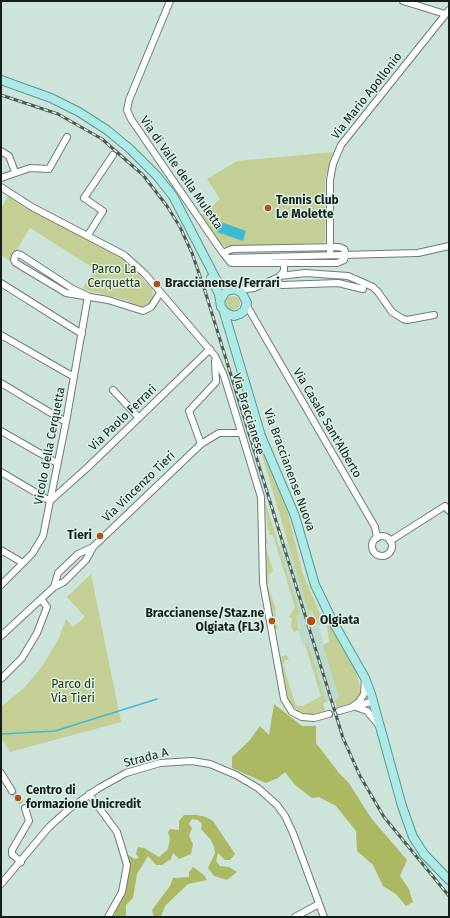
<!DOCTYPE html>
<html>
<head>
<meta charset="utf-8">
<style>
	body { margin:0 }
	#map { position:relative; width:450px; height:918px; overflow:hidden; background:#cee4da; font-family:"Fira Sans",sans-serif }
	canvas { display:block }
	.frame { position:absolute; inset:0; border:2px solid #151e1a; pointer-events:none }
</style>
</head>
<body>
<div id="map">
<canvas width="450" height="918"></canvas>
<div class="frame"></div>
</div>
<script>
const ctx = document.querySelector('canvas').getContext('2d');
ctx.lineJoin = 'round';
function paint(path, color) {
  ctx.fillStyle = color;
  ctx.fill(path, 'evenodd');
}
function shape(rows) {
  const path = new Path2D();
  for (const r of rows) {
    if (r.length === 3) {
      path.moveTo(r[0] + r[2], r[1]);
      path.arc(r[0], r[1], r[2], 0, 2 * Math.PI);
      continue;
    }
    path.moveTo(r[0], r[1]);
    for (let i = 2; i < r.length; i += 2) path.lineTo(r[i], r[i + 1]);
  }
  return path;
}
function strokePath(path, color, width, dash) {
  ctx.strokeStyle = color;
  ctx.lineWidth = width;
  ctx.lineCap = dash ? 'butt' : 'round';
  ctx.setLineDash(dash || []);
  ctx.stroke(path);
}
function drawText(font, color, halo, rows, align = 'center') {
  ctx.font = font + ' "Fira Sans",sans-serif';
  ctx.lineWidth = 3;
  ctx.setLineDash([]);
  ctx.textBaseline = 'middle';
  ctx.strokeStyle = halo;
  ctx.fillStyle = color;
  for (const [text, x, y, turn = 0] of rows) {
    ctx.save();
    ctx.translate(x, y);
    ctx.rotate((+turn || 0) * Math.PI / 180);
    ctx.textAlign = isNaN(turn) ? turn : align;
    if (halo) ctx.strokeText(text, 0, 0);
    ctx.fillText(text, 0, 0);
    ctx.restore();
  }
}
paint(shape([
	[288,543,308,611,312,610,315,623,318,624,339,698,323,703,305,645,303,645,298,631,300,628,296,615,299,614,279,546]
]), '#bddbcd');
paint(shape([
	[334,152,325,179,325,240,323,243,226,247,218,242,201,216,220,199,207,179,237,161],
	[8,196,24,207,121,255,152,289,153,296,151,302,142,308,125,300,86,290,83,288,95,269,30,228,10,261,1,255,1,209],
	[233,303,7],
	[255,431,288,513,302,571,321,617,321,624,319,625,316,623,312,610,308,611],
	[265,501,300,614,296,615,299,630,294,632,291,626,292,618,289,617,295,607,273,535,270,535,267,525],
	[264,531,268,543,265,544,273,571,268,575,269,583,267,584,276,609,275,609,276,625,278,626,277,629,274,629,265,584],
	[91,574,121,722,10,752,1,738,1,707,25,687,43,665,59,638,66,619,73,627,85,617,67,597],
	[327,625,331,626,356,672,361,692,360,698,355,702,337,708,334,700,339,698,323,645,329,642],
	[308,643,326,702,323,703,325,711,310,715,298,711,289,701,280,659,280,657,287,655,289,660,285,660,283,666,285,667,285,671,295,703,298,706,303,706,321,696,305,644]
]), '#c3cf95');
paint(shape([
	[274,704,302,726,316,726,316,743,339,773,349,783,371,818,407,860,400,876,409,889,413,902,406,906,396,894,383,886,373,865,357,851,356,831,336,806,319,797,312,798,295,785,285,772,278,778,266,783,232,768,232,757,249,741,260,726,269,735],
	[184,815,197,815,206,817,213,821,235,854,230,860,225,860,218,853,216,861,220,866,229,867,237,872,227,880,214,876,208,868,215,853,214,847,211,840,201,829,202,824,198,820,192,819,189,824,192,828,189,836,193,844,191,854,179,859,173,853,171,859,162,865,156,865,148,856,137,874,133,898,126,905,126,915,124,917,114,917,130,868,128,855,135,859,139,858,136,854,138,847,144,848,159,857,168,849,170,838,168,832,170,829,179,830,179,821],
	[193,867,204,875,207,880,188,884,165,906,161,917,154,917,152,910,170,886,173,878,189,877,189,872]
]), '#aab962');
paint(shape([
	[221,222,246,231,243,241,217,232]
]), '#3cbbd5');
strokePath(shape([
	[1,734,55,731,157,699]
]), '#3cbbd5', 1.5);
strokePath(shape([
	[12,791,25,808]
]), '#a9bcb4', 6, [6, 3]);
const minor = shape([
	[170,1,129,100,127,110,131,119,207,230,218,246,223,253,231,263,337,263,344,260,346,254,344,249,339,247,232,249,223,253],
	[403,1,445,14],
	[1,151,9,156,15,172],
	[1,178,30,168,49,169,67,137],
	[1,187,32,207,124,255,145,274,215,356,224,376,261,497,263,583,284,699,292,712,302,717,314,718,329,714],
	[88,235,103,211,84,198,113,155],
	[330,254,330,180,333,164,341,145,449,10],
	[227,258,418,253,449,246],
	[280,276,305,273,348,276,373,287,378,292,392,312,403,319,407,320,434,315],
	[277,278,279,284,282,285,338,283,363,289],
	[1,283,82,334],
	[237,290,254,288,279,277,284,271,284,263],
	[88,296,73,289,21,255,17,254,15,256,14,260,16,263,66,293,108,300,143,311,151,307,160,293],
	[247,306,375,527,377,538],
	[1,335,74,377],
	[1,383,66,422],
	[113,390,139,418],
	[1,431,57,463],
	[201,444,189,411,216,382,215,361],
	[1,472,50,501],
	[50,501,88,467,210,349],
	[382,546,10],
	[390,541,445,506,449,511],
	[1,550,23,563],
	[1,585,32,554,43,536,66,422,88,296],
	[54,587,58,573,78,554,93,547],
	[1,636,54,587,64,582,86,560,93,547,201,444,219,433,241,433],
	[1,679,22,658,37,633,47,607,41,599],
	[355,705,359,702,364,694,365,679],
	[353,706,367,711,377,723],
	[339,711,374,701],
	[1,773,12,791],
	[89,794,117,832,127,865,122,892,108,917],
	[21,862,12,854,12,850,29,821,25,808],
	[1,884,49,827,69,809,99,788,126,773,160,763,192,761,210,764,236,775,258,788,277,805,285,816,293,833,324,917],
	[295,917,319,904]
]);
const major = shape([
	[1,80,51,98,79,112,107,130,130,149,157,176,173,196,216,279,220,284,232,289],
	[211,278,219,294,221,307,226,313,234,316,240,314,244,311,247,303,242,293,235,289,226,291,220,301],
	[224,312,261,436,295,516,315,585,332,620,365,678,371,694,402,806,413,837,424,854,449,880]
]);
strokePath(minor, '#6b7f76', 8);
strokePath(major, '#559a94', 10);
strokePath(minor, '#fff', 6);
strokePath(major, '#adeae6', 8);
const rail = shape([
	[1,95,58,114,102,139,143,175,167,206,180,227,192,253,205,291,343,738,360,776,384,817,449,896]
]);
strokePath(rail, '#4e5b55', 3);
strokePath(rail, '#dbf2e7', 1.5, [4.5]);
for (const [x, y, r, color] of [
	[268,208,4,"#b34f1c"],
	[157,284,4,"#b34f1c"],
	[100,536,4,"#b34f1c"],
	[272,621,4,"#b34f1c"],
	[311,621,5,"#b34f1c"],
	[18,798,4,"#b34f1c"]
]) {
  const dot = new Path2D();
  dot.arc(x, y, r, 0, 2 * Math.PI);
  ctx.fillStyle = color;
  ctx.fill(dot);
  strokePath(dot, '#dbf2e7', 1.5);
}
drawText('12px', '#151e1a', '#dbf2e7', [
	["Via Mario Apollonio",367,96,-52],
	["Via di Valle della Muletta",181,173,55],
	["Via Braccianese",248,414,73],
	["Via Paolo Ferrari",123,418,-44],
	["Via Casale Sant'Alberto",327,423,60],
	["Vicolo della Cerquetta",50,446,-79],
	["Via Braccianense Nuova",289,470,70],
	["Via Vincenzo Tieri",139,487,-44],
	["Strada A",146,758,-15]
]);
drawText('bold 12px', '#151e1a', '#dbf2e7', [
	["Tennis Club",276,201],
	["Le Molette",276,215],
	["Braccianense/Ferrari",165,284],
	["Tieri",92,536,"right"],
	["Braccianense/Staz.ne",264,614,"right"],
	["Olgiata (FL3)",264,628,"right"],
	["Olgiata",320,621],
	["Centro di",26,791],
	["formazione Unicredit",26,805]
], 'left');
drawText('12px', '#2d320c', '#dbf2e7', [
	["Parco La",114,270],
	["Cerquetta",114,284],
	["Parco di",73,685],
	["Via Tieri",73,699]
]);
</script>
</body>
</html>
